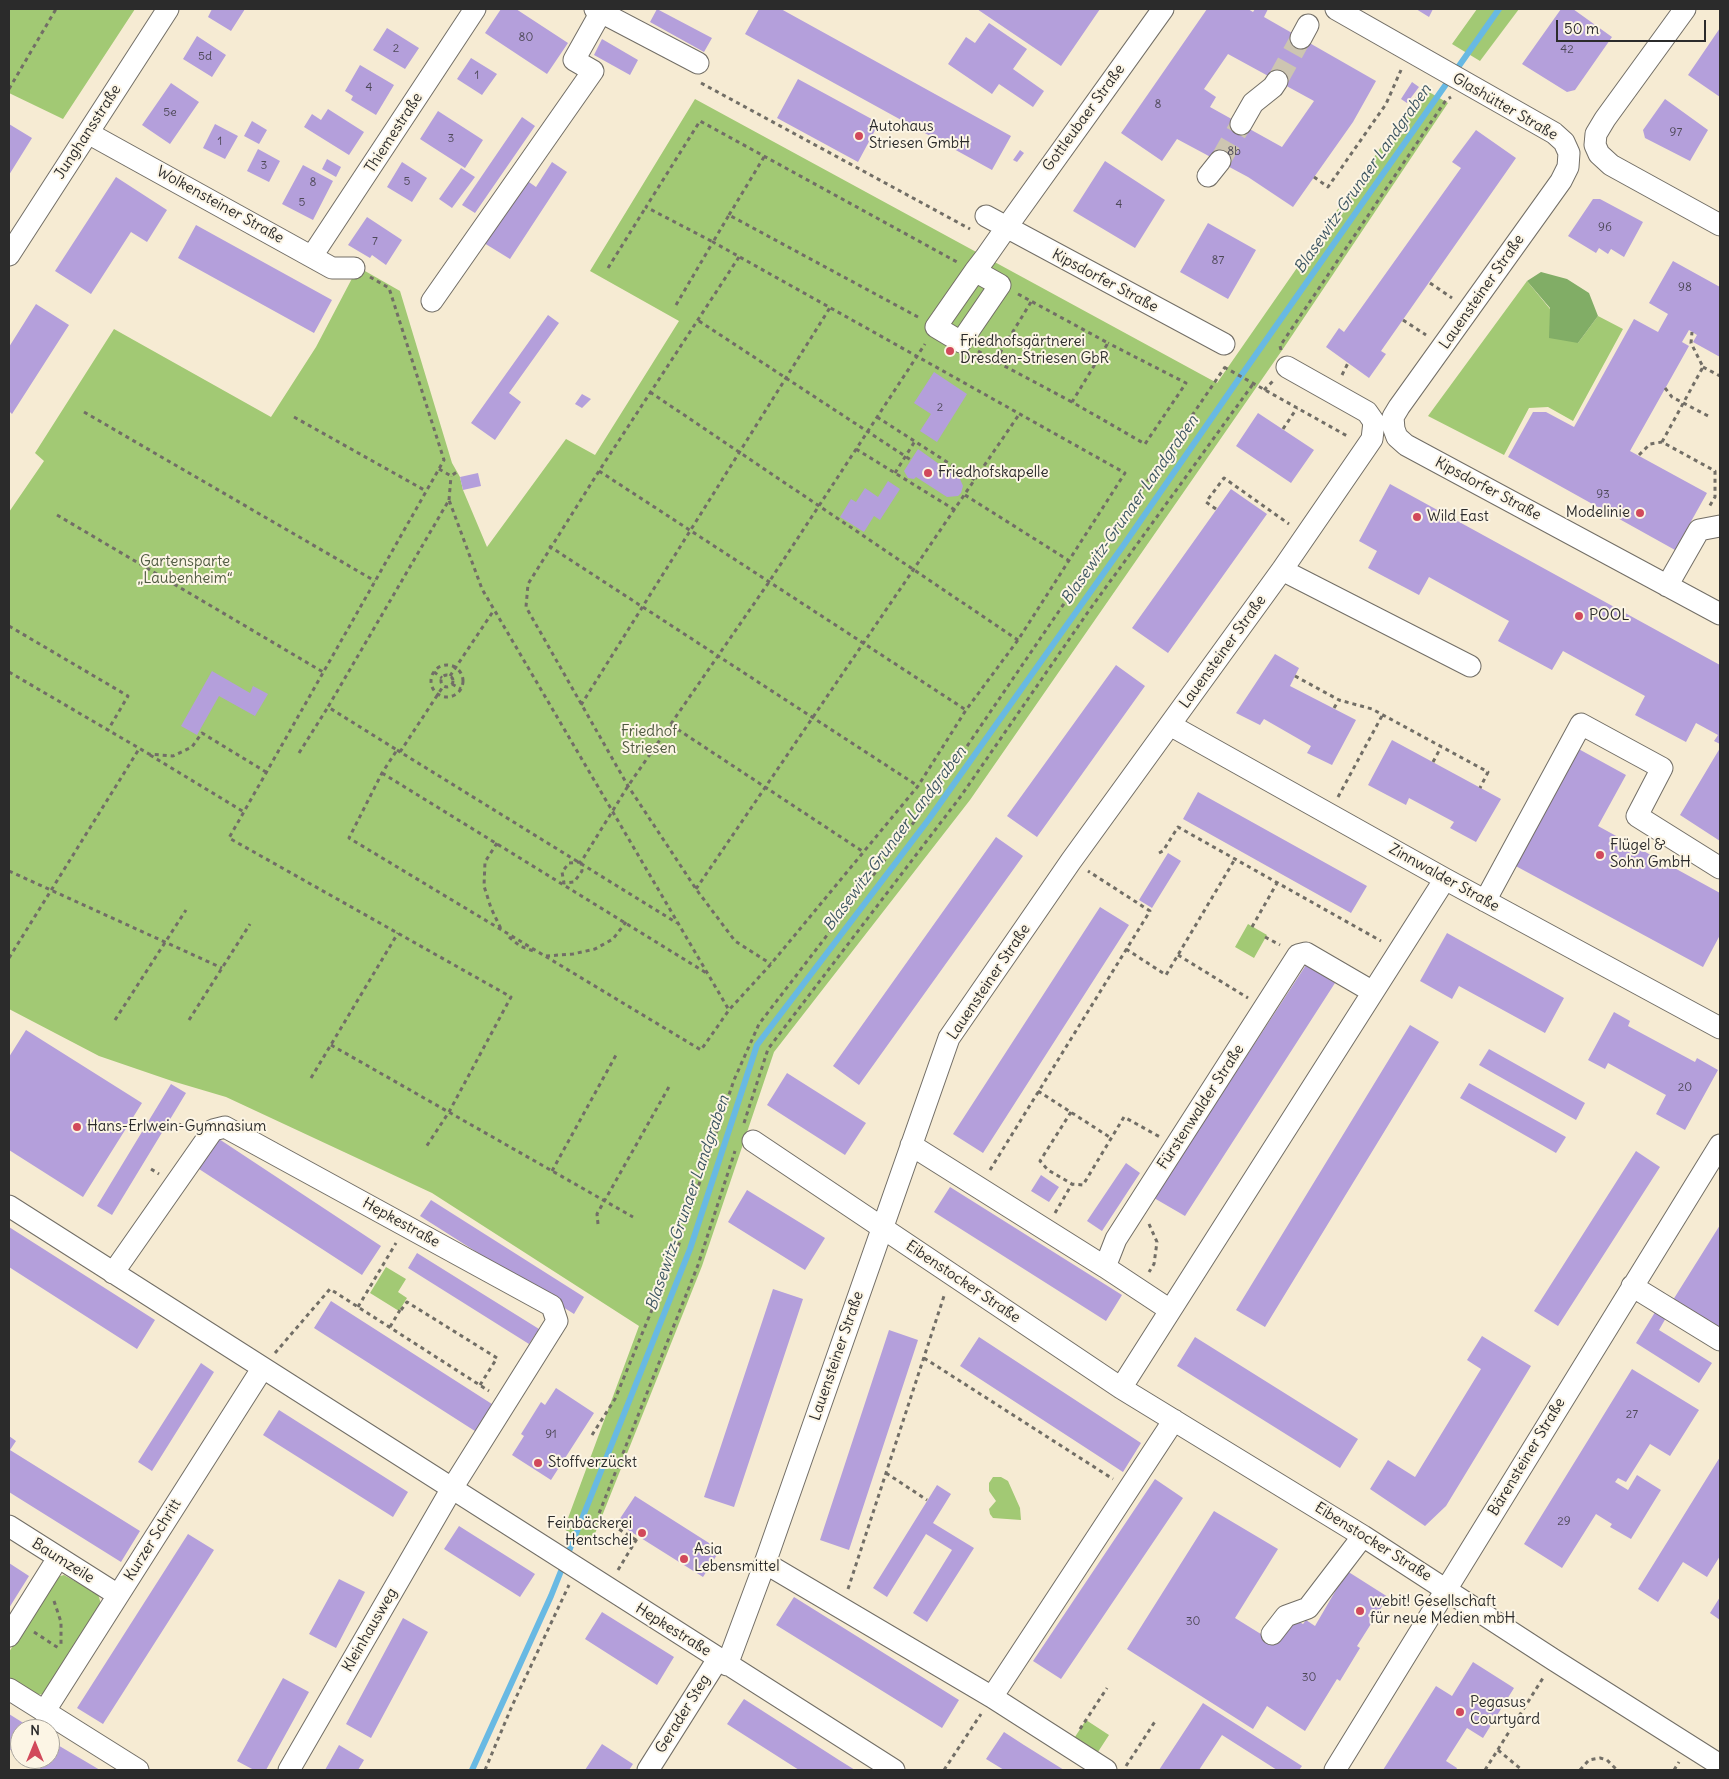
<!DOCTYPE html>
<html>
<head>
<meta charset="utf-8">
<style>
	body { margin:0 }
	#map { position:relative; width:1729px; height:1779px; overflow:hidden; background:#f6ebd3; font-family:Delius,sans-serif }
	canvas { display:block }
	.frame { position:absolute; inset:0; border:10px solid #2b2b2b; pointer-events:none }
	.north { position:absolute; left:10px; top:1719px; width:50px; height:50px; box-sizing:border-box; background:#fcf5e5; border:1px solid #a8a49b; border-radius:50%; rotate:0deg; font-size:14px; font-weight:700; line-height:20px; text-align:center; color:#2b2b2b }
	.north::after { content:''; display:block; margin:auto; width:18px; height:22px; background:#d1495b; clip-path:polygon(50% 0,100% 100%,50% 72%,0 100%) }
	.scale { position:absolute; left:1556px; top:20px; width:150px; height:22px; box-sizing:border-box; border:2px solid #2b2b2b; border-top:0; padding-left:6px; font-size:15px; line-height:18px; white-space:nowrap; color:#2b2b2b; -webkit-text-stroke:4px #fcf5e5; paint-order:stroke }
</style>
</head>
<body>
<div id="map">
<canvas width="1729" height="1779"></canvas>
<div class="frame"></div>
<div class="north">N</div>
<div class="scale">50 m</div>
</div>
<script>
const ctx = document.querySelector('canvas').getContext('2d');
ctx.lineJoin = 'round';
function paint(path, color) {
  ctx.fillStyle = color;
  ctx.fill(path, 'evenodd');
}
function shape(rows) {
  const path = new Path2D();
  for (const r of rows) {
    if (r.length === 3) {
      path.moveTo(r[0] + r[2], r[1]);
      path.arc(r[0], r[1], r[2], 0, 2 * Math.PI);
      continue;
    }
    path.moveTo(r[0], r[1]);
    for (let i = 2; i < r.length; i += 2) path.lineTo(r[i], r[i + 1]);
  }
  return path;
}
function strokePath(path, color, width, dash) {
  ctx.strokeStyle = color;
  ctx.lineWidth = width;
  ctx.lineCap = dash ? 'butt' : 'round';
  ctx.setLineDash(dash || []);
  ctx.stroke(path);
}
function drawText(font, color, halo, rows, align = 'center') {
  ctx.font = font + ' Delius,sans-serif';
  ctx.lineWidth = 4;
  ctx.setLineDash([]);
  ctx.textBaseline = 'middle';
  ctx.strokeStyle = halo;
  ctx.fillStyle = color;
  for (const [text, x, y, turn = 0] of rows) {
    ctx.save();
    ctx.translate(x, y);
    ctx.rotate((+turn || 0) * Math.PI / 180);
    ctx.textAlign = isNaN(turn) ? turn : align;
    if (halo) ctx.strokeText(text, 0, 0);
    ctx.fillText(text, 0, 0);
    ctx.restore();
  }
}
paint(shape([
	[9,9,135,9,63,119,9,93],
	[1477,9,1519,9,1480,61,1452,44],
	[1422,88,1448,103,1285,346,970,800,774,1052,702,1266,590,1546,564,1529,639,1326,432,1193,226,1097,172,1081,99,1056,9,1009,9,512,44,461,35,453,114,329,271,417,316,347,358,267,400,291,452,463,460,477,463,490,487,547,566,439,595,455,679,321,590,271,695,99,1217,383],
	[1527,281,1578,343,1598,316,1623,329,1573,421,1548,407,1529,408,1504,455,1428,416],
	[1248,924,1267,935,1254,958,1235,947],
	[386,1267,406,1279,398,1292,407,1298,399,1311,370,1293],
	[993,1477,1001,1477,1008,1481,1020,1508,1021,1520,993,1518,990,1514,989,1509,996,1501,989,1491,989,1483],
	[64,1575,98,1594,101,1604,44,1694,36,1695,9,1677,9,1652,57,1577],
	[1086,1720,1109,1735,1096,1755,1073,1740]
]), '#a2c974');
paint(shape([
	[1541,272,1567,279,1589,293,1598,316,1578,343,1549,338,1550,308,1527,281]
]), '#81ad66');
strokePath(shape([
	[472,1770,551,1596,690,1249,757,1045,929,819,1123,546,1238,380,1499,9]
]), '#68b9e3', 6);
paint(shape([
	[212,9,245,9,231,31,208,17],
	[501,9,516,9,568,43,547,74,485,33],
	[657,9,712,38,704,52,650,22],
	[759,9,781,9,1011,136,992,170,745,34],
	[977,9,1100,9,1061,66],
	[1207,9,1248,9,1253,12,1255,9,1268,9,1264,17,1376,81,1353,122,1293,207,1248,177,1177,139,1162,161,1121,133],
	[1228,54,1314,101,1282,147,1210,107,1216,97,1204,89],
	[1416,9,1433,9,1429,17],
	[1561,9,1573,9,1612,37,1575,90,1567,92,1522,64],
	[989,23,1027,49,1013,69,1044,91,1033,107,999,84,992,94,948,64,966,37,975,43],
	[387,28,419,48,405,69,373,50],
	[1720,28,1720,97,1688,75],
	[197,36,226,55,212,77,183,59],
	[602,39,638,60,630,75,594,55],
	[471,58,497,74,482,95,457,79],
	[360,65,394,85,376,115,351,100,353,96,345,91],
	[798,79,879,123,858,162,777,118],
	[1412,82,1419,87,1407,103,1401,99],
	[171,83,199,102,170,144,142,125],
	[1665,99,1708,130,1690,161,1645,138,1643,130],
	[328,109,364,132,349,155,304,127,312,114,321,120],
	[438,111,483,140,465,168,420,139],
	[522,117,535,126,475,213,462,205],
	[252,121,267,130,259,144,244,136],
	[9,124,32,138,9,175],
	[215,124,238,136,225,159,203,148],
	[1476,130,1516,158,1381,351,1386,354,1369,378,1326,347,1339,328,1344,332,1461,168,1452,162],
	[258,149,280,161,269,182,247,171],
	[1020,150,1024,153,1017,162,1013,160],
	[327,159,341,167,336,177,322,169],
	[1105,161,1165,200,1135,248,1073,211],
	[402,162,427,178,412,202,387,187],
	[552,162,567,172,510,259,484,243,526,180,536,187],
	[303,165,333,181,313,220,282,204],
	[461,168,475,177,452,208,439,199],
	[116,177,167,210,147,242,131,232,91,294,55,271],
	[1593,199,1600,199,1643,222,1624,257,1611,249,1608,254,1599,248,1596,253,1568,236],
	[367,217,402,240,386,265,372,255,370,258,348,245],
	[1208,223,1256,250,1228,299,1180,272],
	[196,225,332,300,314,333,178,258],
	[1673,261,1720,287,1720,357,1693,342,1697,335,1689,330,1682,342,1689,346,1630,451,1707,493,1675,550,1508,457,1533,412,1546,412,1574,427,1634,319,1658,332,1668,314,1649,303],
	[36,304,69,325,12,414,9,411,9,347],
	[548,315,559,323,509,393,521,402,495,440,471,423],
	[934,372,967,394,937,442,920,431,931,414,914,403],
	[582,394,591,399,582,408,575,404],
	[1258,413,1314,450,1291,483,1236,446],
	[918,449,960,479,963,486,961,493,958,496,947,497,916,477,914,479,908,478,904,471],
	[478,473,481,486,463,490,460,477],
	[888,481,900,489,880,520,874,516,864,532,840,517,851,499,856,502,865,488,878,497],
	[1390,484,1720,665,1720,744,1714,741,1718,735,1696,723,1686,742,1635,715,1645,696,1563,651,1552,670,1498,641,1509,621,1429,577,1419,595,1368,568,1377,551,1359,541],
	[1231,489,1267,514,1168,653,1132,628],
	[1275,654,1299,668,1290,686,1356,720,1332,765,1307,753,1311,746,1264,719,1260,725,1236,713],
	[1116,665,1145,686,1037,837,1007,816],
	[212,671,250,693,253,686,268,694,255,716,219,696,197,735,181,726],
	[1392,740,1501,799,1476,842,1450,828,1454,822,1409,798,1406,805,1368,785],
	[1575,747,1626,775,1598,826,1720,893,1720,935,1703,967,1512,864],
	[1720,748,1720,841,1680,815],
	[1198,792,1367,886,1351,913,1183,819],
	[996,837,1023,856,859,1085,833,1066],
	[1168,853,1181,861,1152,908,1139,900],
	[1100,907,1129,925,983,1153,953,1134],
	[1447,933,1564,998,1545,1033,1459,986,1452,999,1420,981],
	[1306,965,1335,983,1185,1216,1154,1198],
	[1614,1012,1630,1021,1628,1026,1695,1062,1697,1058,1718,1070,1685,1130,1656,1114,1666,1095,1608,1063,1605,1069,1588,1060],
	[1410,1025,1439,1042,1265,1327,1236,1310],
	[26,1030,142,1103,83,1197,9,1150,9,1057],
	[1489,1049,1585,1103,1576,1120,1479,1065],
	[787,1073,866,1123,845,1155,767,1105],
	[1469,1083,1566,1137,1556,1153,1460,1098],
	[171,1084,186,1093,112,1215,97,1206],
	[219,1139,381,1246,362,1275,199,1169],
	[1636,1151,1660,1167,1558,1326,1534,1311],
	[1126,1163,1140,1173,1102,1231,1087,1221],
	[1041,1175,1059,1187,1049,1202,1031,1191],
	[950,1187,1122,1295,1106,1321,934,1212],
	[747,1190,825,1238,805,1270,728,1222],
	[431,1200,584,1297,574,1314,420,1216],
	[1720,1225,1720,1328,1673,1300],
	[9,1227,155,1320,137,1349,9,1267],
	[417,1253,539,1329,529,1344,408,1268],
	[773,1289,803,1299,734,1507,704,1497],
	[331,1301,495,1406,478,1433,314,1328],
	[1657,1309,1667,1316,1659,1330,1712,1363,1699,1383,1636,1343],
	[889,1330,918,1340,849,1550,820,1540],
	[1482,1336,1531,1366,1446,1506,1425,1526,1370,1489,1388,1460,1415,1477,1481,1369,1467,1360],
	[979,1337,1141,1443,1123,1472,960,1366],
	[1195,1337,1358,1439,1340,1468,1177,1366],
	[201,1363,214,1372,152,1471,138,1462],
	[1632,1369,1699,1410,1670,1456,1650,1444,1626,1482,1618,1478,1615,1482,1628,1490,1637,1475,1661,1490,1631,1539,1610,1527,1612,1524,1596,1514,1562,1568,1524,1544],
	[556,1388,594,1413,551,1480,512,1455,524,1436,521,1434,541,1402,545,1405],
	[279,1410,408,1492,393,1517,263,1435],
	[9,1436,16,1441,10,1450,140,1531,121,1562,9,1492],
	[1720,1457,1720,1556,1707,1577,1683,1562,1658,1602,1638,1589],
	[1155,1479,1183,1498,1061,1679,1033,1661],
	[937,1485,951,1494,933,1523,974,1548,927,1622,913,1613,952,1550,926,1534,887,1597,873,1588],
	[635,1496,720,1550,703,1577,617,1523],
	[1214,1511,1278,1549,1235,1618,1277,1644,1294,1619,1303,1624,1306,1620,1315,1626,1347,1571,1388,1597,1357,1646,1360,1648,1340,1681,1337,1679,1305,1731,1267,1706,1253,1729,1127,1649],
	[459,1526,535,1574,520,1597,444,1549],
	[188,1534,214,1550,103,1724,77,1708],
	[9,1563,29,1576,9,1608],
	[339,1579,365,1592,336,1648,309,1634],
	[794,1597,959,1700,942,1728,776,1625],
	[1720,1597,1720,1620,1710,1613],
	[602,1612,674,1657,657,1685,585,1639],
	[403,1618,428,1632,371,1738,346,1724],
	[1473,1662,1514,1688,1483,1738,1467,1728,1446,1761,1457,1768,1456,1770,1383,1770,1436,1686,1452,1696],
	[283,1678,309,1692,266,1770,254,1770,237,1761],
	[744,1699,839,1760,855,1770,799,1770,727,1724],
	[1203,1703,1302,1766,1299,1770,1277,1770,1222,1735,1199,1770,1159,1770],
	[9,1714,33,1729,20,1729,20,1756,9,1749],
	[1004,1732,1024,1745,1064,1770,1004,1770,986,1759],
	[50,1740,56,1744,100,1770,42,1770,24,1759,50,1759],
	[602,1744,633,1764,629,1770,585,1770],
	[339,1745,364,1760,358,1770,325,1770]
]), '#b49fdb');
strokePath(shape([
	[1277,81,1301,38],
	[1220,161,1241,124]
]), '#cdc5b1', 21, [21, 11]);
const minor = shape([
	[595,9,698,63],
	[1336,9,1554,133,1564,142,1569,153,1568,167,1561,181,1399,407,1393,417,1394,429,1397,437,1406,445,1720,614],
	[1685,9,1605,119,1596,134,1595,145,1599,154,1611,165,1720,225],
	[1301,38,1308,25],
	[1241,124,1253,103,1273,87,1277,81],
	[88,133,332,268,354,268],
	[1208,176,1220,161],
	[986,216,1224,344],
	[9,255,168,9],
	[312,256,475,9],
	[975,271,1000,285,961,342,936,327,975,271,985,258,1006,228,1163,9],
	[432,301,593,71,574,60,601,12],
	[1282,570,1470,666],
	[1667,586,1699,530,1720,526],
	[1170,725,1445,879,1720,1028],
	[1485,901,1581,724,1662,768,1637,816,1720,868],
	[753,1141,1121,1388,1363,1536,1554,1660,1720,1765],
	[911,1145,1105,1267],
	[9,1206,894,1770],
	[113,1273,213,1130,225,1127,552,1306,557,1321,451,1490,289,1770],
	[1632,1286,1720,1340],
	[1170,1310,1105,1267,1116,1239,1298,955,1306,953,1373,992],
	[1121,1388,1445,879],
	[9,1526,118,1595],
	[765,1563,992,1697,1106,1770],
	[1272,1634,1286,1616,1308,1608,1363,1536],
	[9,1636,58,1558],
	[727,1665,765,1563,949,1038,1071,861,1282,570,1372,439,1374,422,1367,412,1287,367],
	[9,1689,138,1770],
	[992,1697,1174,1420],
	[44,1712,262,1369],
	[648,1770,718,1659],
	[1335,1770,1720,1145]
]);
strokePath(minor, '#726e66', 23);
strokePath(shape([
	[701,83,970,229],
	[9,89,56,9],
	[1314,177,1328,187,1386,104,1401,70],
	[729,215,764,157],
	[739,257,599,471,528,584,526,607,628,786,696,889,735,941,771,964],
	[608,268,646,207],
	[370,277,389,288,444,460,229,838,511,997,449,1112,426,1147],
	[1430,283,1452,298],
	[1018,294,1108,343,1072,402,1145,444,1186,383,1108,343],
	[1031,302,995,361,1072,402],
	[676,305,713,242,1125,473,1018,640,966,710,918,786,771,964,729,1010,701,1050,349,838,382,773,397,750,328,707,449,500,482,589,729,1010],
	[918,317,729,215,713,242,646,207,700,121,957,262],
	[1403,320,1426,335],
	[699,321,911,460],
	[1281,350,1280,346,1446,100,1451,97],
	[978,351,995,361],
	[1224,367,1349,437],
	[1703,367,1720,376],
	[1342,375,1348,363],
	[1665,388,1672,397,1710,417],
	[1264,390,1274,380],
	[650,392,1018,640],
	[84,412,375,581],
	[294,417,426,491],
	[877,417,975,480],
	[1283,429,1297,408],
	[1662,442,1703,367,1691,343,1692,332],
	[856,449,955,510],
	[1639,455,1650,444,1662,442,1715,471,1715,497,1709,507],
	[439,469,451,476,457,472],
	[599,471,966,710],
	[895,473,915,441],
	[965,495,1068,560],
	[449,500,451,476],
	[1216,509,1206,502,1224,478,1289,524],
	[57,515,323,672],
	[549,546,918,786],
	[9,626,128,696,108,730],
	[447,681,16],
	[9,672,149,754,173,756,192,747,202,733,266,772],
	[434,672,442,678],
	[447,681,6],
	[450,676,494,610],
	[1295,676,1339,700,1372,709,1488,772,1480,788],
	[452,684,461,689],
	[581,705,831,306],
	[1334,708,1339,700],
	[671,725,862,851],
	[397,750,677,923],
	[400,752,444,685],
	[299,753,328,707],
	[150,755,244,812],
	[1433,762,1441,747],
	[382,773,708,974],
	[1338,797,1383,714],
	[497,843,485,862,484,886,491,908,502,931],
	[1159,853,1163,851,1178,827,1381,941],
	[581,862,569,863,562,872,564,883,574,882,582,871,581,862,628,786,769,582,925,344],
	[9,871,222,968],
	[696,889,1020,413],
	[1252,927,1277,883],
	[509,937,520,946,533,951],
	[1265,937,1280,945],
	[1126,949,1166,975,1235,859],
	[1178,955,1248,998],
	[546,956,573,954,595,949,613,939,626,922],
	[9,958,139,749],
	[115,1020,186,910],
	[189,1020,250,924],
	[331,1045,633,1217],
	[311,1078,398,933],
	[1038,1091,1111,1138],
	[1071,1112,1040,1161,1048,1170,1072,1184],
	[744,1123,768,1049,961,796,1088,612,1253,384],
	[179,1124,189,1131],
	[151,1169,159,1174],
	[990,1170,1150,911,1088,871],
	[552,1171,616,1055],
	[1055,1213,1072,1184,1083,1185,1124,1117,1160,1137],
	[598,1224,597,1214,670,1085],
	[1149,1224,1157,1242,1154,1264,1149,1272],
	[358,1307,396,1243],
	[401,1310,407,1302,497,1358,480,1385],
	[390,1327,400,1310],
	[275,1353,330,1289,489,1391],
	[924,1358,1113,1479],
	[592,1435,615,1399,678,1247,734,1080,759,1024,927,805,1225,367],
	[886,1473,927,1500],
	[636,1540,598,1516,698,1265,735,1151],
	[618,1570,638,1537],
	[848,1589,945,1293],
	[54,1601,61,1622,61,1646],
	[34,1632,60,1649],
	[1080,1729,1107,1688],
	[1498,1750,1522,1770],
	[1126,1766,1156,1720],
	[485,1770,512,1706,569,1585],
	[944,1770,981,1714],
	[1485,1770,1543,1678],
	[1580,1770,1589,1760,1600,1758,1607,1760,1617,1770],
	[1674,1770,1679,1762]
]), '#726e66', 3, [4, 4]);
strokePath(minor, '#fff', 21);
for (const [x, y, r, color] of [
	[859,136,5,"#d1495b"],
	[950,351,5,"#d1495b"],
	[928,473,5,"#d1495b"],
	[1640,513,5,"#d1495b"],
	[1417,517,5,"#d1495b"],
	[1579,616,5,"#d1495b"],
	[1600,855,5,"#d1495b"],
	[77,1127,5,"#d1495b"],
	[538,1463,5,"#d1495b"],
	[642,1533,5,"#d1495b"],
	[684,1559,5,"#d1495b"],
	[1360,1611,5,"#d1495b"],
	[1460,1712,5,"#d1495b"]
]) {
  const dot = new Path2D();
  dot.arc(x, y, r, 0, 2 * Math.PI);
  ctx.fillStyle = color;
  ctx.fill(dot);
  strokePath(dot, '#fcf5e5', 2);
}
drawText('12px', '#4d4857', null, [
	["80",526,38],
	["2",396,49],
	["42",1567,50],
	["5d",205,57],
	["1",477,76],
	["4",369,88],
	["8",1158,105],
	["5e",170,113],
	["97",1676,133],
	["3",451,139],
	["1",220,142],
	["8b",1234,152],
	["3",264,166],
	["5",407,182],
	["8",313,183],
	["5",302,203],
	["4",1119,205],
	["96",1605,228],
	["7",375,242],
	["87",1218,261],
	["98",1685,288],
	["2",940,408],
	["93",1603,495],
	["20",1685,1088],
	["27",1632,1415],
	["91",551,1435],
	["29",1564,1522],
	["30",1193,1622],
	["30",1309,1678]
]);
drawText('15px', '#2b2b2b', '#fcf5e5', [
	["Glashütter Straße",1505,107,30],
	["Gottleubaer Straße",1084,118,-54],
	["Junghansstraße",88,132,-57],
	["Thiemestraße",394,133,-57],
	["Wolkensteiner Straße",220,205,29],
	["Kipsdorfer Straße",1105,281,28],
	["Lauensteiner Straße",1482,292,-55],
	["Kipsdorfer Straße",1488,489,28],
	["Lauensteiner Straße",1223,652,-54],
	["Zinnwalder Straße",1444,878,29],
	["Lauensteiner Straße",989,982,-56],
	["Fürstenwalder Straße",1201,1107,-57],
	["Hepkestraße",401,1223,29],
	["Eibenstocker Straße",963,1282,34],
	["Lauensteiner Straße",837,1356,-71],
	["Bärensteiner Straße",1527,1457,-59],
	["Kurzer Schritt",153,1540,-58],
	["Eibenstocker Straße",1373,1542,32],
	["Baumzeile",63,1561,32],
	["Kleinhausweg",370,1630,-60],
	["Hepkestraße",673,1630,32],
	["Gerader Steg",683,1714,-58]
]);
drawText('15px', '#2b2b2b', '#fcf5e5', [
	["Autohaus",869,127],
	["Striesen GmbH",869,144],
	["Friedhofsgärtnerei",960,342],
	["Dresden-Striesen GbR",960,359],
	["Friedhofskapelle",938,473],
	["Modelinie",1630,513,"right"],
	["Wild East",1427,517],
	["POOL",1589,616],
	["Flügel &",1610,846],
	["Sohn GmbH",1610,863],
	["Hans-Erlwein-Gymnasium",87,1127],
	["Stoffverzückt",548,1463],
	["Feinbäckerei",632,1524,"right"],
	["Hentschel",632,1541,"right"],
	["Asia",694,1550],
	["Lebensmittel",694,1567],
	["webit! Gesellschaft",1370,1602],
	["für neue Medien mbH",1370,1619],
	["Pegasus",1470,1703],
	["Courtyard",1470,1720]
], 'left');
drawText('15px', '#4f5a41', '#fcf5e5', [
	["Gartensparte",185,562],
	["„Laubenheim“",185,579],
	["Friedhof",649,732],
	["Striesen",649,749]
]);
drawText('italic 16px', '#3d5662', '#fcf5e5', [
	["Blasewitz‐Grunaer Landgraben",1363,179,-55],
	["Blasewitz‐Grunaer Landgraben",1130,510,-55],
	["Blasewitz‐Grunaer Landgraben",895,839,-53],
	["Blasewitz‐Grunaer Landgraben",688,1203,-71]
]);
</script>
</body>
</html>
